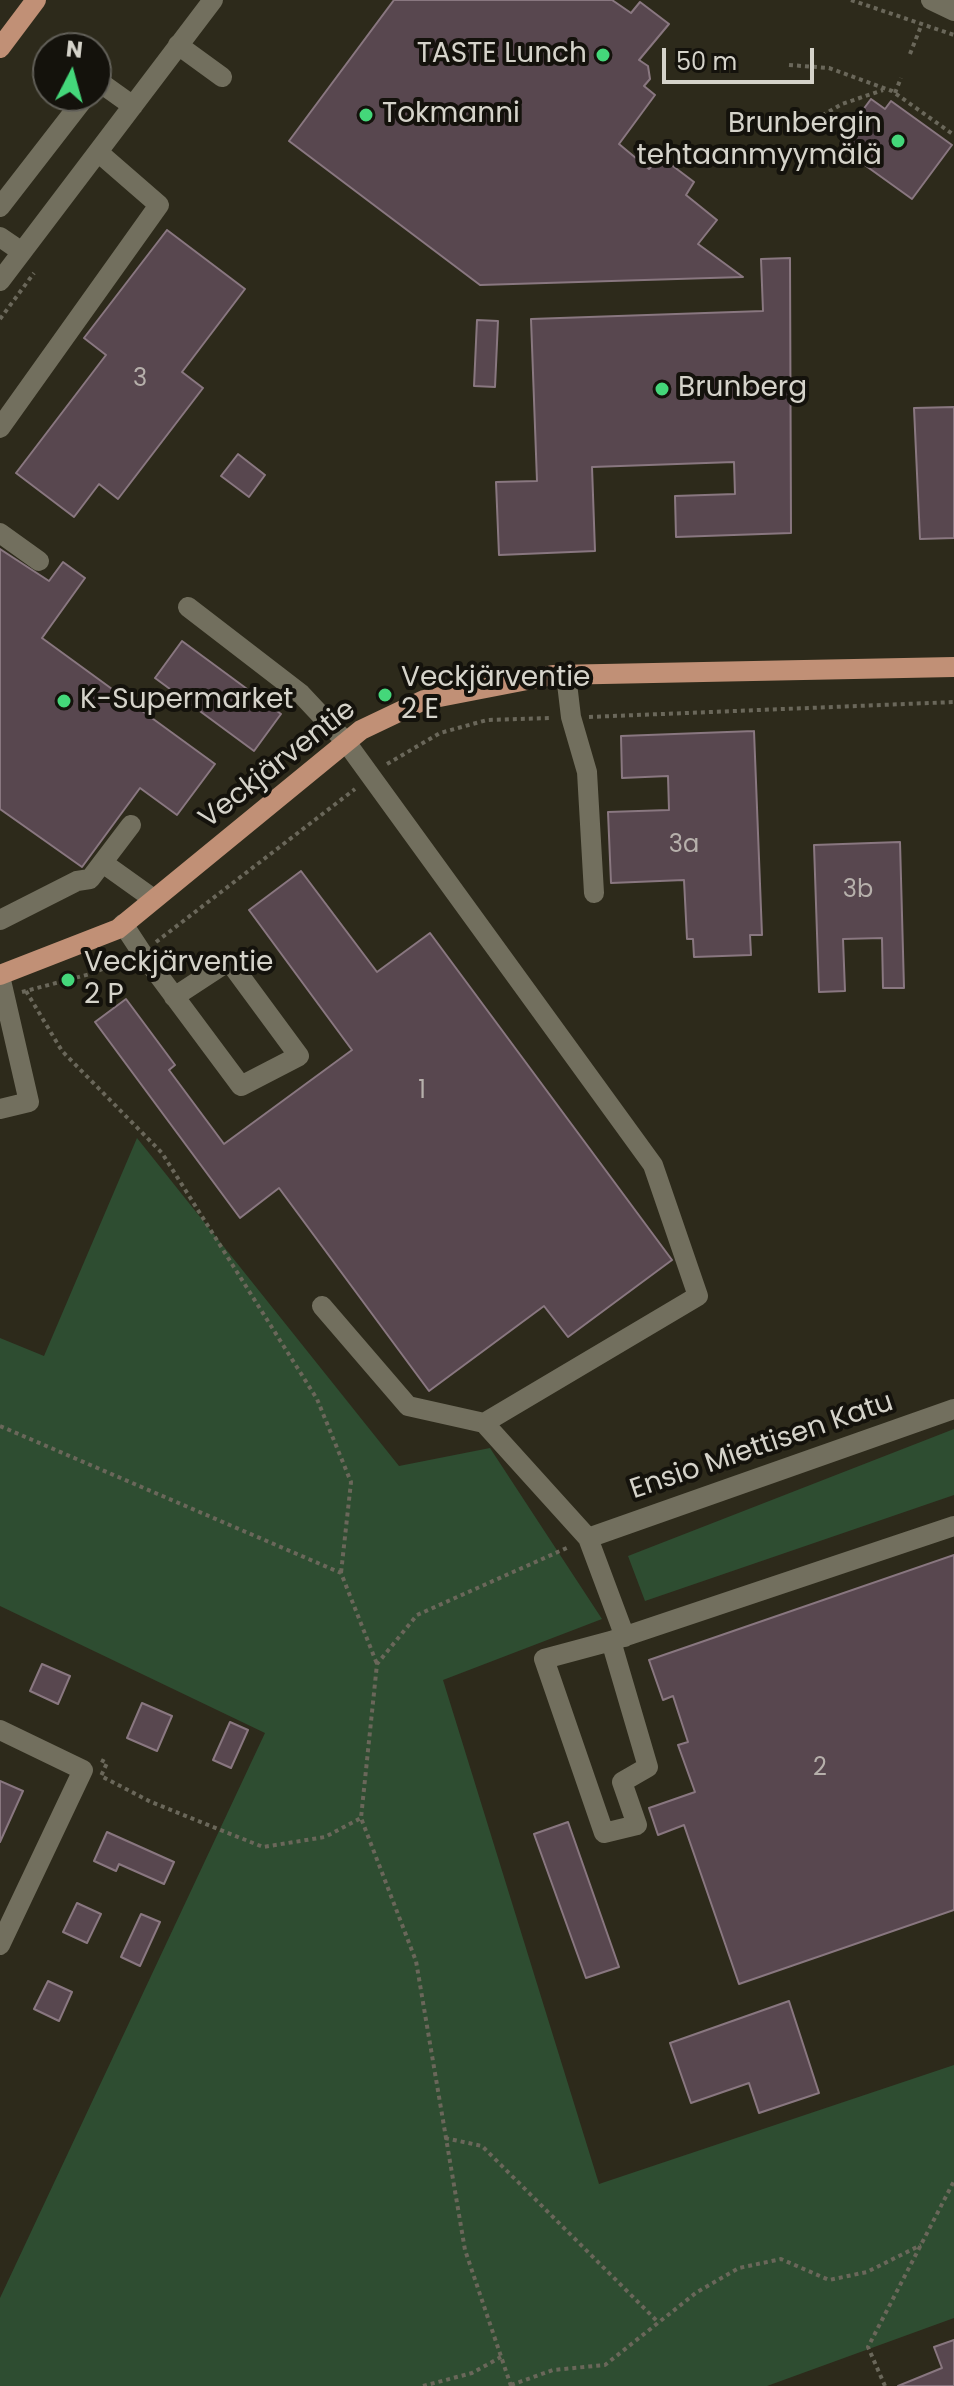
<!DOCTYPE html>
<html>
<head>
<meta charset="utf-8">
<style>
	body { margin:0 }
	#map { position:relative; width:954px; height:2386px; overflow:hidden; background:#2d2a1b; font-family:Poppins,sans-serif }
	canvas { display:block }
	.north { position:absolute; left:32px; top:32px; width:80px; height:80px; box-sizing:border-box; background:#14120c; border:2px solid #615f58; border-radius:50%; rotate:6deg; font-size:22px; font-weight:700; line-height:32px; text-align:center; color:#d5d3ca }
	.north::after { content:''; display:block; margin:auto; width:28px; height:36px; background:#44d77a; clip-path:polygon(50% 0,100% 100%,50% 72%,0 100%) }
	.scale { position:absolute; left:662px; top:48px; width:152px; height:36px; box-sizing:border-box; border:4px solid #d5d3ca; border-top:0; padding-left:10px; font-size:24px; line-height:28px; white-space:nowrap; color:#d5d3ca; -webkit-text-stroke:6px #14120c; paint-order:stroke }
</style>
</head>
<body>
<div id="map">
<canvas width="954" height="2386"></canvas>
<div class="north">N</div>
<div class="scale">50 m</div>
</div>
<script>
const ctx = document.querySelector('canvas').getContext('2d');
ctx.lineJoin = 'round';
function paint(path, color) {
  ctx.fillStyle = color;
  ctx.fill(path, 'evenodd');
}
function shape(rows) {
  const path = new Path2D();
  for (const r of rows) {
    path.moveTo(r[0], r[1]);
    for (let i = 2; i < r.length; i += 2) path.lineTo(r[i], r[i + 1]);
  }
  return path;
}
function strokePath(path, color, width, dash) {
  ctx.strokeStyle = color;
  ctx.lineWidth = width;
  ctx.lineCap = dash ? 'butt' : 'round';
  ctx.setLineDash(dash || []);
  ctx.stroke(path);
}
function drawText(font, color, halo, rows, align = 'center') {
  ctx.font = font + ' Poppins,sans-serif';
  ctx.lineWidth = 8;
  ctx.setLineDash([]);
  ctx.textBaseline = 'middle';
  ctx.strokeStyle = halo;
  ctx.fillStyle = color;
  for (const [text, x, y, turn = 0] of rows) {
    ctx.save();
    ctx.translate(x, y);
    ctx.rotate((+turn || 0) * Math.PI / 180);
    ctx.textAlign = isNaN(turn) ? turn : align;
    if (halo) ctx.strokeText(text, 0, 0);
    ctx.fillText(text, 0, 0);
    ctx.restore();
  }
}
paint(shape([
	[137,1138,399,1466,490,1448,602,1619,443,1680,599,2184,954,2065,954,2318,767,2386,0,2386,0,2298,265,1733,0,1606,0,1338,44,1356],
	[954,1429,954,1495,645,1601,628,1556]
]), '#2e4d31');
const building = shape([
	[394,0,612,0,631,13,640,2,669,24,639,60,648,66,650,79,644,86,655,95,619,144,649,169,661,157,694,182,686,195,717,220,698,244,743,277,480,285,289,141,394,0],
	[871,99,885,109,891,101,952,145,912,199,841,148,845,141,842,138,871,99],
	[167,230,245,289,182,372,203,388,118,499,99,484,74,517,16,473,106,355,84,338,167,230],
	[790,258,791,533,676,537,675,496,735,494,734,462,592,467,595,551,499,555,496,482,537,481,531,319,763,311,761,259,790,258],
	[477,320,498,321,495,387,474,386,477,320],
	[954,407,954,538,920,539,914,408,954,407],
	[238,454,265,475,249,497,221,476,238,454],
	[0,549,49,581,63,562,85,578,42,638,215,764,177,815,140,788,82,867,0,809,0,549],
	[182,641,281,714,254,751,155,678,182,641],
	[754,731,762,935,750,935,751,955,694,957,693,939,687,939,684,880,611,883,608,812,669,810,668,776,622,778,621,736,754,731],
	[900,842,904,988,883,988,882,938,843,939,845,991,819,992,814,845,900,842],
	[301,871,377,972,430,933,672,1260,568,1337,544,1306,429,1391,279,1188,240,1218,95,1022,126,999,175,1065,169,1070,224,1144,352,1050,249,910,301,871],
	[954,1555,954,1910,739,1984,684,1825,658,1835,649,1808,695,1792,678,1745,688,1742,673,1696,663,1700,649,1660,954,1555],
	[42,1664,70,1676,58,1704,30,1691,42,1664],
	[142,1703,172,1716,157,1751,127,1738,142,1703],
	[230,1722,248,1730,231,1768,213,1760,230,1722],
	[0,1781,23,1791,0,1842,0,1781],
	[568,1822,619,1967,586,1978,534,1834,568,1822],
	[107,1832,174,1862,164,1884,119,1864,116,1871,94,1861,107,1832],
	[77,1903,101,1914,87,1943,63,1932,77,1903],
	[141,1914,160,1922,140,1966,121,1957,141,1914],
	[48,1981,72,1992,59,2021,34,2009,48,1981],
	[789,2001,819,2093,759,2113,749,2083,691,2103,670,2043,789,2001],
	[954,2340,954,2386,898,2386,942,2368,934,2347,954,2340]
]);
paint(building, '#58474f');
strokePath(building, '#897780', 2);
strokePath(shape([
	[851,0,954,35],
	[910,54,921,26],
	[789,65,829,68,892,91,954,135],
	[895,93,901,78],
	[791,121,818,118,842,104,883,90],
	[0,319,34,273],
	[589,717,954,702],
	[387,764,440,733,487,720,552,718],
	[156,942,355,789],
	[26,991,62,1051,162,1153,317,1399,351,1482,341,1573],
	[22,992,90,974,124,960],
	[0,1426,341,1573,377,1664],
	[101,1760,107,1763,101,1776,151,1802,263,1847,325,1837,361,1818],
	[445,2138,482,2146,659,2323],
	[511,2385,553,2370,605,2365,697,2292,739,2268,781,2259,829,2280,867,2272,921,2245],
	[423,2386,472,2373,501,2357],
	[511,2386,465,2250,416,1961,361,1818,377,1664,417,1615,569,1547],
	[885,2386,868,2347,954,2181]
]), '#6a675a', 4, [4, 4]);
strokePath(shape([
	[931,0,954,11],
	[178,45,222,77],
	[96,83,98,81,133,106],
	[0,207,86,96],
	[0,237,22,252],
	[0,281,213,0],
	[0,428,159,205,98,152],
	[0,533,39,561],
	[188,607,301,694,346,742,653,1165,698,1296,484,1423],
	[566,675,571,717,587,772,594,893],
	[103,863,152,898],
	[0,920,77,881,90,879,131,825],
	[123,924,142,953,241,1086,299,1056,229,961,174,997],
	[0,976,29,1102,0,1109],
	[322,1306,408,1406,484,1423,588,1538,625,1637],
	[588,1538,954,1409],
	[611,1641,648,1767,622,1782,637,1825,604,1833,544,1659,611,1641,954,1526],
	[0,1730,83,1770,0,1945]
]), '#726f5e', 20);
strokePath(shape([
	[0,48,36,0],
	[0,975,118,929,361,730,424,700,553,675,954,667]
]), '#c19076', 20);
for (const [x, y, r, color] of [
	[603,55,8,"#44d77a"],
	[366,115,8,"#44d77a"],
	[898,141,8,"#44d77a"],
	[662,389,8,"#44d77a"],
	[385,695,8,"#44d77a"],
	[64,701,8,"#44d77a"],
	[68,980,8,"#44d77a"]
]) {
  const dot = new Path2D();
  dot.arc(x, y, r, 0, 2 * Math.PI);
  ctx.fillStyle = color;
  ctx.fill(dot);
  strokePath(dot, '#14120c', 3);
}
drawText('24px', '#b6b0ab', null, [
	["3",140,380],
	["3a",684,846],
	["3b",858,891],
	["1",422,1092],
	["2",820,1769]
]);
drawText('28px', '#d5d3ca', '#14120c', [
	["TASTE Lunch",587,55,"right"],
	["Tokmanni",382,115],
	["Brunbergin",882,125,"right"],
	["tehtaanmyymälä",882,157,"right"],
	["Brunberg",678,389],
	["Veckjärventie",401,679],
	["2 E",401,711],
	["K-Supermarket",80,701],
	["Veckjärventie",84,964],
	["2 P",84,996]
], 'left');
drawText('28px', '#d5d3ca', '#14120c', [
	["Veckjärventie",278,765,-38],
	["Ensio Miettisen Katu",762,1447,-19]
]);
</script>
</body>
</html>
